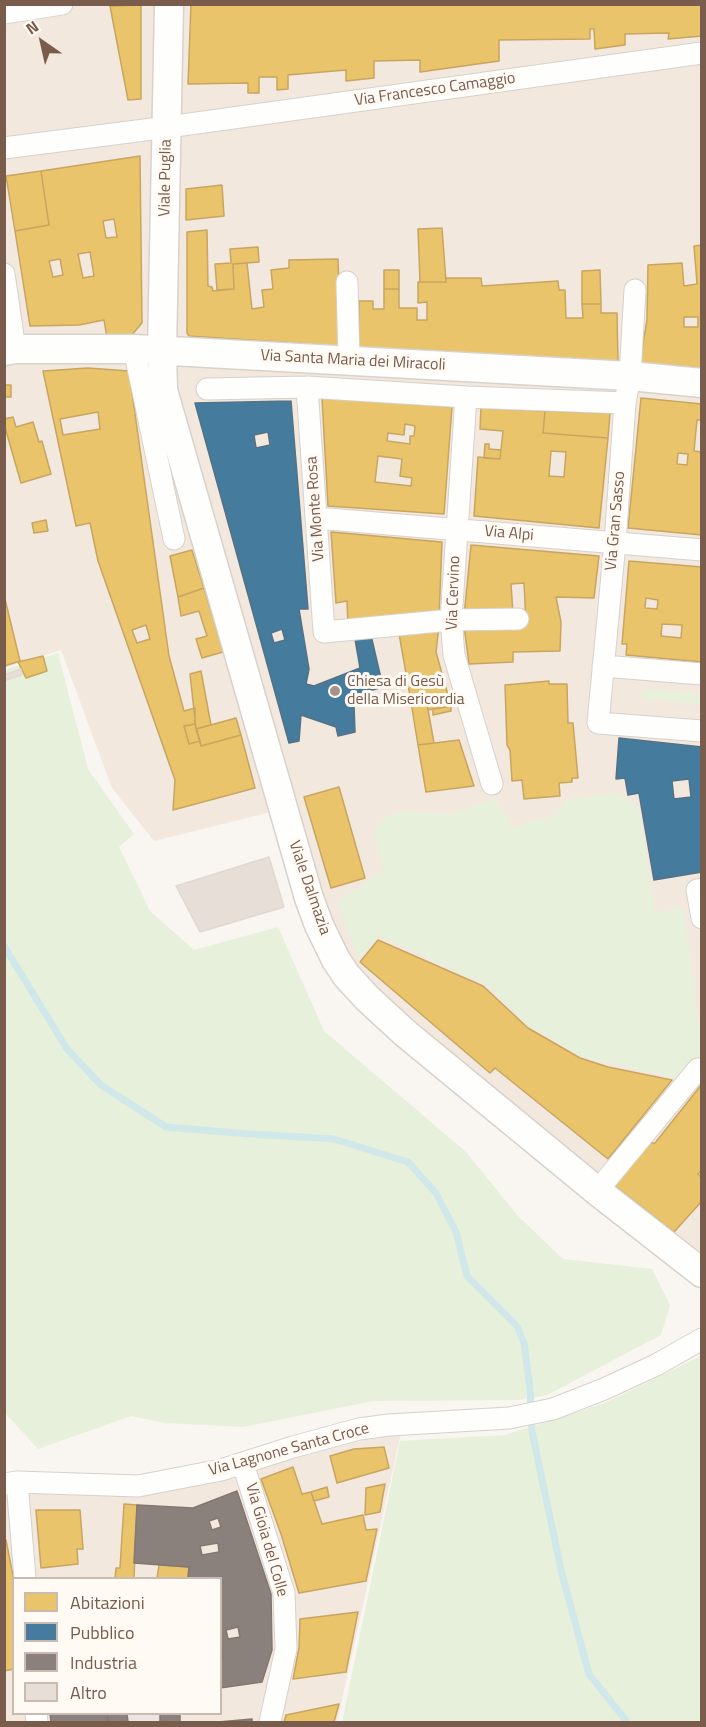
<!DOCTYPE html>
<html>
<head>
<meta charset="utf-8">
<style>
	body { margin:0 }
	#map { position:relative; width:706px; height:1727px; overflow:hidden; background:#f9f5f0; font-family:"Titillium Web",sans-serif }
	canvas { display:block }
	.frame { position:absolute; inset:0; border:6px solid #7a5c4d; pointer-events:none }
	.legend { position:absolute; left:12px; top:1577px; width:210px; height:138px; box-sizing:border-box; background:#fffaf3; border:2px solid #cabbb1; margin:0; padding:8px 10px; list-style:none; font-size:18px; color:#7a5c4d }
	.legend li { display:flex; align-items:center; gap:12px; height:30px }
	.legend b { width:30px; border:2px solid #cabbb1 }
	.north { position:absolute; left:12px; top:12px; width:60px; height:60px; -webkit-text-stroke:4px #fffaf3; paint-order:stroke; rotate:326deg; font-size:16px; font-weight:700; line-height:24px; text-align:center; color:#7a5c4d }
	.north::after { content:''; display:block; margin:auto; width:21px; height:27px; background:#7a5c4d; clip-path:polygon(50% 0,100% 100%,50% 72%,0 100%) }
</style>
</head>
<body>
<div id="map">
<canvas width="706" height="1727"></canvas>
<div class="frame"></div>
<ul class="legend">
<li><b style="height:16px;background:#e9c46a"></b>Abitazioni</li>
<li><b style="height:16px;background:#457b9d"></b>Pubblico</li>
<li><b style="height:16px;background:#8a817c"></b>Industria</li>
<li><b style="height:16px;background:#e6ded7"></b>Altro</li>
</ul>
<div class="north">N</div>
</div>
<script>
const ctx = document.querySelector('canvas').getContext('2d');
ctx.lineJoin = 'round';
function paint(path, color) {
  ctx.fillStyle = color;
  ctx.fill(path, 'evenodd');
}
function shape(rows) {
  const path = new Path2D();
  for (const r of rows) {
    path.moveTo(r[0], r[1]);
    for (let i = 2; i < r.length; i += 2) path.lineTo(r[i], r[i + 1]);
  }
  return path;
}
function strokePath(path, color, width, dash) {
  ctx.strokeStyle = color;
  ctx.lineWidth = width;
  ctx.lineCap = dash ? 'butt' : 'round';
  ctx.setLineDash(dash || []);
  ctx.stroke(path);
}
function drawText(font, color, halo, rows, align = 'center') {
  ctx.font = font + ' "Titillium Web",sans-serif';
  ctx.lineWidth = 6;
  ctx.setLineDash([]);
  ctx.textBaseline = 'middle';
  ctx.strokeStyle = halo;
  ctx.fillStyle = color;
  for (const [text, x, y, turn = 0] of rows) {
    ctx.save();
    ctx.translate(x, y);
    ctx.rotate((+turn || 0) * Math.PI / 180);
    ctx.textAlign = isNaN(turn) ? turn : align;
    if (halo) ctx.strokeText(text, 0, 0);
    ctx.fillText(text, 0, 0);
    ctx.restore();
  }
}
paint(shape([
	[5,5,701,5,701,1281,323,962,287,808,154,841,112,788,61,650,5,668],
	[402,1428,337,1722,180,1722,180,1714,220,1714,220,1578,14,1578,14,1714,48,1714,49,1722,5,1722,4,1485,156,1483]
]), '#f2e8de');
paint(shape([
	[48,1714,180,1714,180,1722,49,1722]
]), '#ede5e0');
paint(shape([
	[58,653,88,769,134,834,119,847,150,911,194,950,278,927,324,1031,465,1151,519,1217,563,1259,652,1269,670,1305,661,1335,547,1395,517,1400,373,1401,243,1427,165,1423,131,1416,38,1449,5,1413,5,670],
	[642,689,701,694,701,704,641,698],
	[617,793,639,807,655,912,683,908,701,1038,702,1056,690,1059,675,1078,584,1058,529,1026,485,984,380,936,358,958,338,902,384,869,374,830,389,815,405,812,448,814,496,799,512,827,557,815,564,800],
	[701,1356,701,1722,342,1722,400,1441,505,1435,605,1403]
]), '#e7f0db');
const homes = shape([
	[191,4,702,4,702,36,668,39,669,33,625,34,625,45,595,49,594,29,590,29,590,39,499,40,499,61,420,72,420,60,374,61,374,78,346,81,346,70,288,75,288,89,277,90,277,77,259,77,259,93,248,93,248,83,188,84,191,4],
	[141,5,141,99,128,100,110,6,141,5],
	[140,156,142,323,130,337,107,338,104,320,79,325,30,326,15,231,49,225,41,171,140,156],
	[114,219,117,237,106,238,103,221,114,219],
	[90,252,94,276,83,278,78,254,90,252],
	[60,259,63,275,53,277,49,261,60,259],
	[41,171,49,225,15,231,6,176,41,171],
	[222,185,224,216,186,220,186,189,222,185],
	[442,228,446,282,420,282,418,229,442,228],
	[207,230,208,286,212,287,213,291,234,289,233,264,247,263,252,309,264,307,262,290,273,289,271,270,289,268,289,260,338,259,341,346,189,336,187,333,187,232,207,230],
	[702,245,702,368,640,364,647,319,648,265,682,263,684,286,697,284,694,246,702,245],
	[684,317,698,317,698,327,684,327,684,317],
	[258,247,259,262,233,264,234,289,217,290,215,264,231,263,230,249,258,247],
	[384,270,399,270,399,289,384,289,384,270],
	[600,270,601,304,582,304,582,271,600,270],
	[446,278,481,278,482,286,558,281,559,290,565,290,566,318,583,318,582,304,601,304,601,313,617,313,618,363,359,348,359,301,373,301,373,309,384,309,384,289,399,289,399,308,417,308,417,320,427,320,427,302,418,303,418,282,446,282,446,278],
	[88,368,129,371,169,656,184,711,195,708,195,724,184,726,189,744,200,741,201,746,241,735,255,788,173,810,175,780,98,561,90,523,76,526,43,371,88,368],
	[98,412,100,429,63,435,60,419,98,412],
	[146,625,150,639,137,643,132,630,146,625],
	[4,385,11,385,11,397,4,397,4,385],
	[322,398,452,407,444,514,328,506,322,398],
	[405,424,415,426,414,436,410,436,410,444,387,441,388,433,404,435,405,424],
	[378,456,402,459,400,476,412,478,411,486,375,482,378,456],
	[641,398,702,404,702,420,697,420,694,451,702,452,702,535,628,528,641,398],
	[678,453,688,454,687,465,677,464,678,453],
	[481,408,545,411,543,433,608,438,599,528,474,516,478,457,500,459,503,431,480,429,481,408],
	[551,451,566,452,564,477,549,476,551,451],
	[545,411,610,413,608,438,543,433,545,411],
	[13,417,16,427,33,422,39,442,42,441,51,474,21,483,4,424,4,419,13,417],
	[485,444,489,444,489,449,501,450,500,459,484,458,485,444],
	[46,520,48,531,34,533,32,523,46,520],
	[331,532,442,542,439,619,348,627,347,601,336,603,331,532],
	[471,545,599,556,594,598,556,597,561,622,560,651,513,652,513,662,469,664,464,626,526,623,524,583,511,584,513,614,464,616,471,545],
	[192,550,204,588,178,597,170,556,192,550],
	[629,561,702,567,702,662,626,655,627,644,622,644,629,561],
	[646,598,658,600,657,609,645,608,646,598],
	[662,624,682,625,681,638,661,636,662,624],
	[204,588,223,652,202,658,196,639,207,636,199,611,181,616,178,597,204,588],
	[4,595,20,661,4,666,4,595],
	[439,625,436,652,451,706,428,710,425,693,410,696,398,628,439,625],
	[43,656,47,671,26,678,18,662,43,656],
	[201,671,211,725,196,729,190,674,201,671],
	[549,681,549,684,567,684,568,723,573,723,578,778,572,778,572,782,559,783,560,796,524,799,522,780,512,781,510,750,507,745,505,685,549,681],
	[425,693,434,743,418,745,410,696,425,693],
	[451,706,451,711,433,715,433,709,451,706],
	[236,718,241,735,201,746,196,729,236,718],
	[195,724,200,741,189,744,184,726,195,724],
	[459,740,474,786,426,792,418,745,459,740],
	[339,787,365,878,331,888,304,797,339,787],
	[378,940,483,986,528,1028,580,1058,608,1067,672,1080,608,1159,495,1068,490,1073,360,962,378,940],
	[702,1084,702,1170,698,1174,702,1178,702,1201,674,1232,614,1185,649,1143,655,1143,702,1084],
	[384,1447,389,1468,337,1483,330,1456,354,1449,384,1447],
	[293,1467,302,1494,311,1492,322,1524,363,1515,366,1530,377,1529,366,1581,299,1593,281,1534,261,1479,293,1467],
	[385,1484,380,1512,365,1515,366,1488,385,1484],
	[327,1487,329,1497,314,1501,311,1492,327,1487],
	[124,1504,137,1505,134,1578,115,1578,116,1568,120,1568,124,1504],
	[36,1510,80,1510,83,1549,77,1549,78,1564,41,1568,36,1510],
	[6,1540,14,1581,14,1669,4,1671,4,1541,6,1540],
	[159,1565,189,1567,188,1578,157,1578,159,1565],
	[358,1612,346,1672,293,1679,299,1648,300,1619,358,1612],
	[339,1704,334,1722,284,1722,286,1715,339,1704]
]);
paint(homes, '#e9c46a');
strokePath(homes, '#c8a561', 1.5);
const public = shape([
	[291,401,308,609,299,609,309,669,306,684,314,686,360,668,354,633,370,631,383,687,365,692,365,697,356,698,357,705,354,706,355,732,338,736,336,727,301,715,299,741,289,743,195,403,291,401],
	[268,432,270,445,256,448,254,435,268,432],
	[282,629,285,640,274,643,271,633,282,629],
	[619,738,702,747,702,872,654,880,639,793,628,795,625,778,616,779,619,738],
	[689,779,691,797,674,799,672,781,689,779]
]);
paint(public, '#457b9d');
strokePath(public, '#557285', 1.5);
const industry = shape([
	[237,1491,271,1594,272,1650,262,1682,220,1688,220,1659,222,1659,220,1578,188,1578,189,1567,134,1563,137,1505,193,1508,237,1491],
	[218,1518,221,1527,212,1530,209,1521,218,1518],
	[218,1543,219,1552,202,1555,200,1546,218,1543],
	[238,1627,240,1637,228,1639,226,1630,238,1627],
	[50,1714,107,1714,108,1722,51,1722,50,1714],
	[107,1714,127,1714,128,1722,108,1722,107,1714],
	[160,1714,180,1714,180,1722,160,1722,160,1714],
	[252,1719,252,1722,218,1722,252,1719]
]);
paint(industry, '#8a817c');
strokePath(industry, '#85766e', 1.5);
strokePath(shape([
	[4,946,67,1049,101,1085,166,1127,250,1134,334,1139,408,1162,436,1193,456,1232,467,1276,517,1326,524,1343,530,1388,532,1432,562,1574,589,1674,627,1722]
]), '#d0e8ea', 7);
const building = shape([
	[21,669,22,675,6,680,4,675,21,669],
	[269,857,284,907,200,932,176,886,269,857]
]);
paint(building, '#e6ded7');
strokePath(building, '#e2d8d2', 1.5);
const street = shape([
	[4,13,62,4],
	[4,148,168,127,702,53],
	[4,274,15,349],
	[347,282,349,361],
	[635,290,630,376,625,403,615,543,598,723,702,731],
	[134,349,174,539],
	[307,387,324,632,451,620,518,619],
	[207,389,307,387,466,397,625,403],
	[466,397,451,620,454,655,492,784],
	[316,518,702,550],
	[603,666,702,674],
	[702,889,697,890,702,918],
	[597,1191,698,1069],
	[243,1464,284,1593,286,1649,270,1722],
	[17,1482,25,1578],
	[4,1484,17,1482,138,1486,221,1470,293,1447,359,1429,389,1425,509,1418,553,1409,604,1389,656,1365,702,1339],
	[36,1714,37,1722]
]);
const secondary = shape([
	[169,4,162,351,163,390,309,898,319,925,336,960,346,975,367,998,405,1033,597,1191,702,1273],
	[4,351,15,349,134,349,630,376,702,383]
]);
strokePath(street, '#d7d1cb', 23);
strokePath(secondary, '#d9d2cb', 31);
strokePath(street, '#fefefd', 21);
strokePath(secondary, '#fefefd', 28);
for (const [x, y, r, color] of [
	[335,691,6,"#a69286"]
]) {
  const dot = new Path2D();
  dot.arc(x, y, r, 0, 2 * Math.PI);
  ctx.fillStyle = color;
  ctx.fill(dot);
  strokePath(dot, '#fffaf3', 2);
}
drawText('16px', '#7a5c4d', '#fffaf3', [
	["Via Francesco Camaggio",435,90,-8],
	["Viale Puglia",166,178,-89],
	["Via Santa Maria dei Miracoli",353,361,3],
	["Via Monte Rosa",316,509,-94],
	["Via Gran Sasso",616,521,-85],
	["Via Alpi",509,534,5],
	["Via Cervino",454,593,-88],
	["Viale Dalmazia",309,888,71],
	["Via Lagnone Santa Croce",289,1450,-15],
	["Via Gioia del Colle",266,1540,74]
]);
drawText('16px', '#7a5c4d', '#fffaf3', [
	["Chiesa di Gesù",347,682],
	["della Misericordia",347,700]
], 'left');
</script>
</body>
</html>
